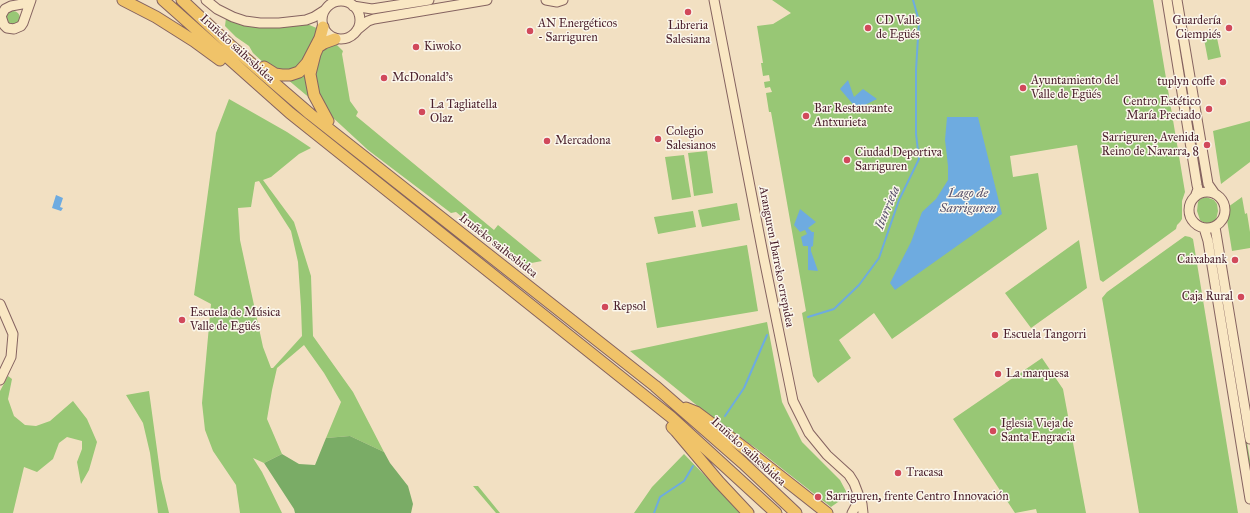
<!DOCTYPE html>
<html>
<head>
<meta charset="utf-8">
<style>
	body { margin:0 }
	canvas { display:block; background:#f2e0c2 }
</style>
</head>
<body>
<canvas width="1250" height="513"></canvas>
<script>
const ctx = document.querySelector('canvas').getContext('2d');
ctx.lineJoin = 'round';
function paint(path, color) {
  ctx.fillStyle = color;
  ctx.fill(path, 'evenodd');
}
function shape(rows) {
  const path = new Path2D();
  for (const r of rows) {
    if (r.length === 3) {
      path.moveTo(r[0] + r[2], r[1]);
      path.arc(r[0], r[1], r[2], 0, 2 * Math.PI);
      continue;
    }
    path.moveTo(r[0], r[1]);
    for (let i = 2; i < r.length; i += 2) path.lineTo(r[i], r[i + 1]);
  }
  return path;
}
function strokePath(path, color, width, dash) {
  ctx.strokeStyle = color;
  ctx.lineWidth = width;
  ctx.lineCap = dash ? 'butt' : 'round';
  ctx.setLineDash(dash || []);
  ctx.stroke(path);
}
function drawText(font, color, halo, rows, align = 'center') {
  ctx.font = font + ' "IM FELL Great Primer",serif';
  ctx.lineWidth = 3;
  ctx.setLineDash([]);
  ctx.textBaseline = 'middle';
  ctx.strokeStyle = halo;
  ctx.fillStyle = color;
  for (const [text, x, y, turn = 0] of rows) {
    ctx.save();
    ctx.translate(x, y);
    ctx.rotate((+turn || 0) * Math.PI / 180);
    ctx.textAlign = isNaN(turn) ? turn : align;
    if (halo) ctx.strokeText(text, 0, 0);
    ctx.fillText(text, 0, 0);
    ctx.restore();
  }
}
paint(shape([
	[772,0,1153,0,1185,192,1182,201,1182,219,1180,222,1177,225,1176,229,1103,282,1100,280,1077,145,1010,156,1013,177,1038,173,1047,229,892,339,874,313,839,340,851,358,818,383,813,376,802,313,806,311,771,112,769,112,766,93,772,92,770,87,765,88,764,82,770,81,769,75,763,76,761,63,763,63,757,26,773,24,791,13],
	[1170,0,1173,0,1202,173,1199,173],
	[13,18,7],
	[226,18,255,27,278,28,307,24,319,29,301,66,282,72,266,65,253,53,249,46,236,37,225,26],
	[1217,38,1221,57,1208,60,1204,39],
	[336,44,343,51,342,54,350,101,358,112,356,116,494,230,498,225,542,261,521,265,456,212,451,213,368,150,330,115,314,85,315,70,319,55,325,46],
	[305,71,312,100,287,79],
	[229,99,287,132,311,148,299,154,271,177,263,180,294,222,311,276,313,336,353,392,384,452,350,436,326,438,341,402,324,373,304,345,277,368,272,390,267,419,282,454,264,463,253,458,262,472,282,513,240,513,236,485,213,451,205,430,202,403,211,304,194,295,216,133],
	[259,181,291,231,298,262,301,307,302,336,273,368,271,368,263,347,240,240,238,208,251,207,255,182],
	[1250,121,1250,162,1221,184,1213,131],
	[707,151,713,193,694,196,688,153],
	[684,155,691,197,672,200,665,157],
	[1206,197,1214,200,1217,204,1218,211,1216,220,1209,224,1203,222,1200,220,1197,211,1198,202,1200,199],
	[1242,197,1245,214,1247,213,1250,232,1250,248,1232,251,1227,220,1228,214,1228,207],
	[737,203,740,220,702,227,698,210],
	[693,211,696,227,658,234,654,217],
	[1185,236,1190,237,1193,239,1238,513,1139,513,1102,298,1107,292],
	[1079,240,1087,288,1031,328,1005,293],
	[747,245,758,311,657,328,646,263],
	[1219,293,1222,293,1250,460,1250,477],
	[767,322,782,402,802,442,840,480,848,495,831,507,757,449,705,412,630,351],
	[1042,358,1063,389,1086,513,1037,513,1036,509,1015,513,953,419],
	[8,376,12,379,8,399,14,416,25,425,36,426,50,421,73,401,87,419,97,442,89,470,81,484,77,462,82,449,82,441,67,437,59,443,53,459,37,472,24,467,13,513,0,513,0,391],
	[149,391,161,479,169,513,158,513,150,453,143,423,126,395],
	[684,454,713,484,740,513,634,513,652,487],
	[473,486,478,486,500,513,496,513]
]), '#98c775');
paint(shape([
	[350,436,384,452,390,463,408,486,413,504,411,513,295,513,294,509,264,463,282,454,299,464,315,465,326,438]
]), '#7aac66');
paint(shape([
	[848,80,854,97,863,89,877,99,857,109,840,89],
	[947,117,978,117,1002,214,895,290,890,283,911,242,922,212,936,199,948,180,948,166,945,140],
	[56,195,63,198,60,207,63,208,61,211,52,208],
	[800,209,816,222,808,228,812,232,814,232,813,246,811,247,811,251,818,271,808,270,808,246,803,246,801,237,807,234,805,230,800,232,794,225]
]), '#6eabe0');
strokePath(shape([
	[808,317,834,309,859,285,879,258,899,200,919,159,916,134,916,70,919,21,913,0],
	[725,416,744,388,767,335],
	[654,513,660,497,684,481,693,466]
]), '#6eabe0', 2);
const secondary = shape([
	[28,0,22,4,11,6,5,9,1,16,4,25,7,28,14,29,21,26,23,23,31,0],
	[206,0,217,9,233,17,245,21,260,23,279,23,306,20,314,17,325,10],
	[546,0,557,2,563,0],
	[714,0,764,259,793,401,809,433,827,455,849,475,854,483,862,504,863,513],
	[1167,0,1197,185,1198,189,1195,197],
	[1177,0,1208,184,1215,194],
	[341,20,19],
	[353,6,372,9,429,0],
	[357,30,368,21,374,19,487,0],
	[1207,210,18],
	[1215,227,1250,439],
	[1204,228,1208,241,1250,499],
	[0,304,13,334,11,357,0,380],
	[852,513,860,498]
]);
const highway = shape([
	[123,0,156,17,194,41,220,60],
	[163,0,290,113,671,417,776,513],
	[182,0,231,46,310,114,655,386,743,463,796,513],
	[264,67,275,74,282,75,290,75,299,72,307,63,320,38,323,27],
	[328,121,314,95,310,74,315,54,318,47,324,43,335,39],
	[686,408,696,412,747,450,827,513],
	[672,427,676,431,719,482,748,513]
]);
strokePath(secondary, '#856360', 11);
strokePath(highway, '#856360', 13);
strokePath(secondary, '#f9e7c3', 9);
strokePath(highway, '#f0c369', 11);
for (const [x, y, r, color] of [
	[688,12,4,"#d1495b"],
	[868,28,4,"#d1495b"],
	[1229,28,4,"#d1495b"],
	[530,31,4,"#d1495b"],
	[416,47,4,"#d1495b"],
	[384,78,4,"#d1495b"],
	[1223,82,4,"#d1495b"],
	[1023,88,4,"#d1495b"],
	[1209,109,4,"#d1495b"],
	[422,112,4,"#d1495b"],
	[806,116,4,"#d1495b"],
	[658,139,4,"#d1495b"],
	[547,141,4,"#d1495b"],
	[1207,145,4,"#d1495b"],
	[847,160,4,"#d1495b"],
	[1235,260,4,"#d1495b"],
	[1241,297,4,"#d1495b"],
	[605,307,4,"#d1495b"],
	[182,320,4,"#d1495b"],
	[995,335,4,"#d1495b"],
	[998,374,4,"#d1495b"],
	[993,431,4,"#d1495b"],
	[898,473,4,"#d1495b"],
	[818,497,4,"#d1495b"]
]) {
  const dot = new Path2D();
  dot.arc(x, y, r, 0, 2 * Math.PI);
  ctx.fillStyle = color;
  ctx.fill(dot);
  strokePath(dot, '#fbf7ec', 1.5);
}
drawText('12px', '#4a1f2b', '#fbf7ec', [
	["CD Valle",876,21],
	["de Egüés",876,35],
	["Guardería",1221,21,"right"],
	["Ciempiés",1221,35,"right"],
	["AN Energéticos",538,24],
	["- Sarriguren",538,38],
	["Libreria",688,26,"center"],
	["Salesiana",688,40,"center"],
	["Kiwoko",424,47],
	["McDonald's",392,78],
	["Ayuntamiento del",1031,81],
	["Valle de Egüés",1031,95],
	["tuplyn coffe",1215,82,"right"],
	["Centro Estético",1201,102,"right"],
	["María Preciado",1201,116,"right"],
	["La Tagliatella",430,105],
	["Olaz",430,119],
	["Bar Restaurante",814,109],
	["Antxurieta",814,123],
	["Colegio",666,132],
	["Salesianos",666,146],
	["Sarriguren, Avenida",1199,138,"right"],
	["Reino de Navarra, 8",1199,152,"right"],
	["Mercadona",555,141],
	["Ciudad Deportiva",855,153],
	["Sarriguren",855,167],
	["Caixabank",1227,260,"right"],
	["Caja Rural",1233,297,"right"],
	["Repsol",613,307],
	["Escuela de Música",190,313],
	["Valle de Egüés",190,327],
	["Escuela Tangorri",1003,335],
	["La marquesa",1006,374],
	["Iglesia Vieja de",1001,424],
	["Santa Engracia",1001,438],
	["Tracasa",906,473],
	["Sarriguren, frente Centro Innovación",826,497]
], 'left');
drawText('12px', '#4a1f2b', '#fbf7ec', [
	["Iruñeko saihesbidea",237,49,42],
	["Iruñeko saihesbidea",498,246,38],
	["Aranguren Ibarreko errepidea",776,257,79],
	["Iruñeko saihesbidea",748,452,42]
]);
drawText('italic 13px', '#57506a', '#fbf7ec', [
	["Lago de",968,194],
	["Sarriguren",968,209],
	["Iturrieta",888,208,-68]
]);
</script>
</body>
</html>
